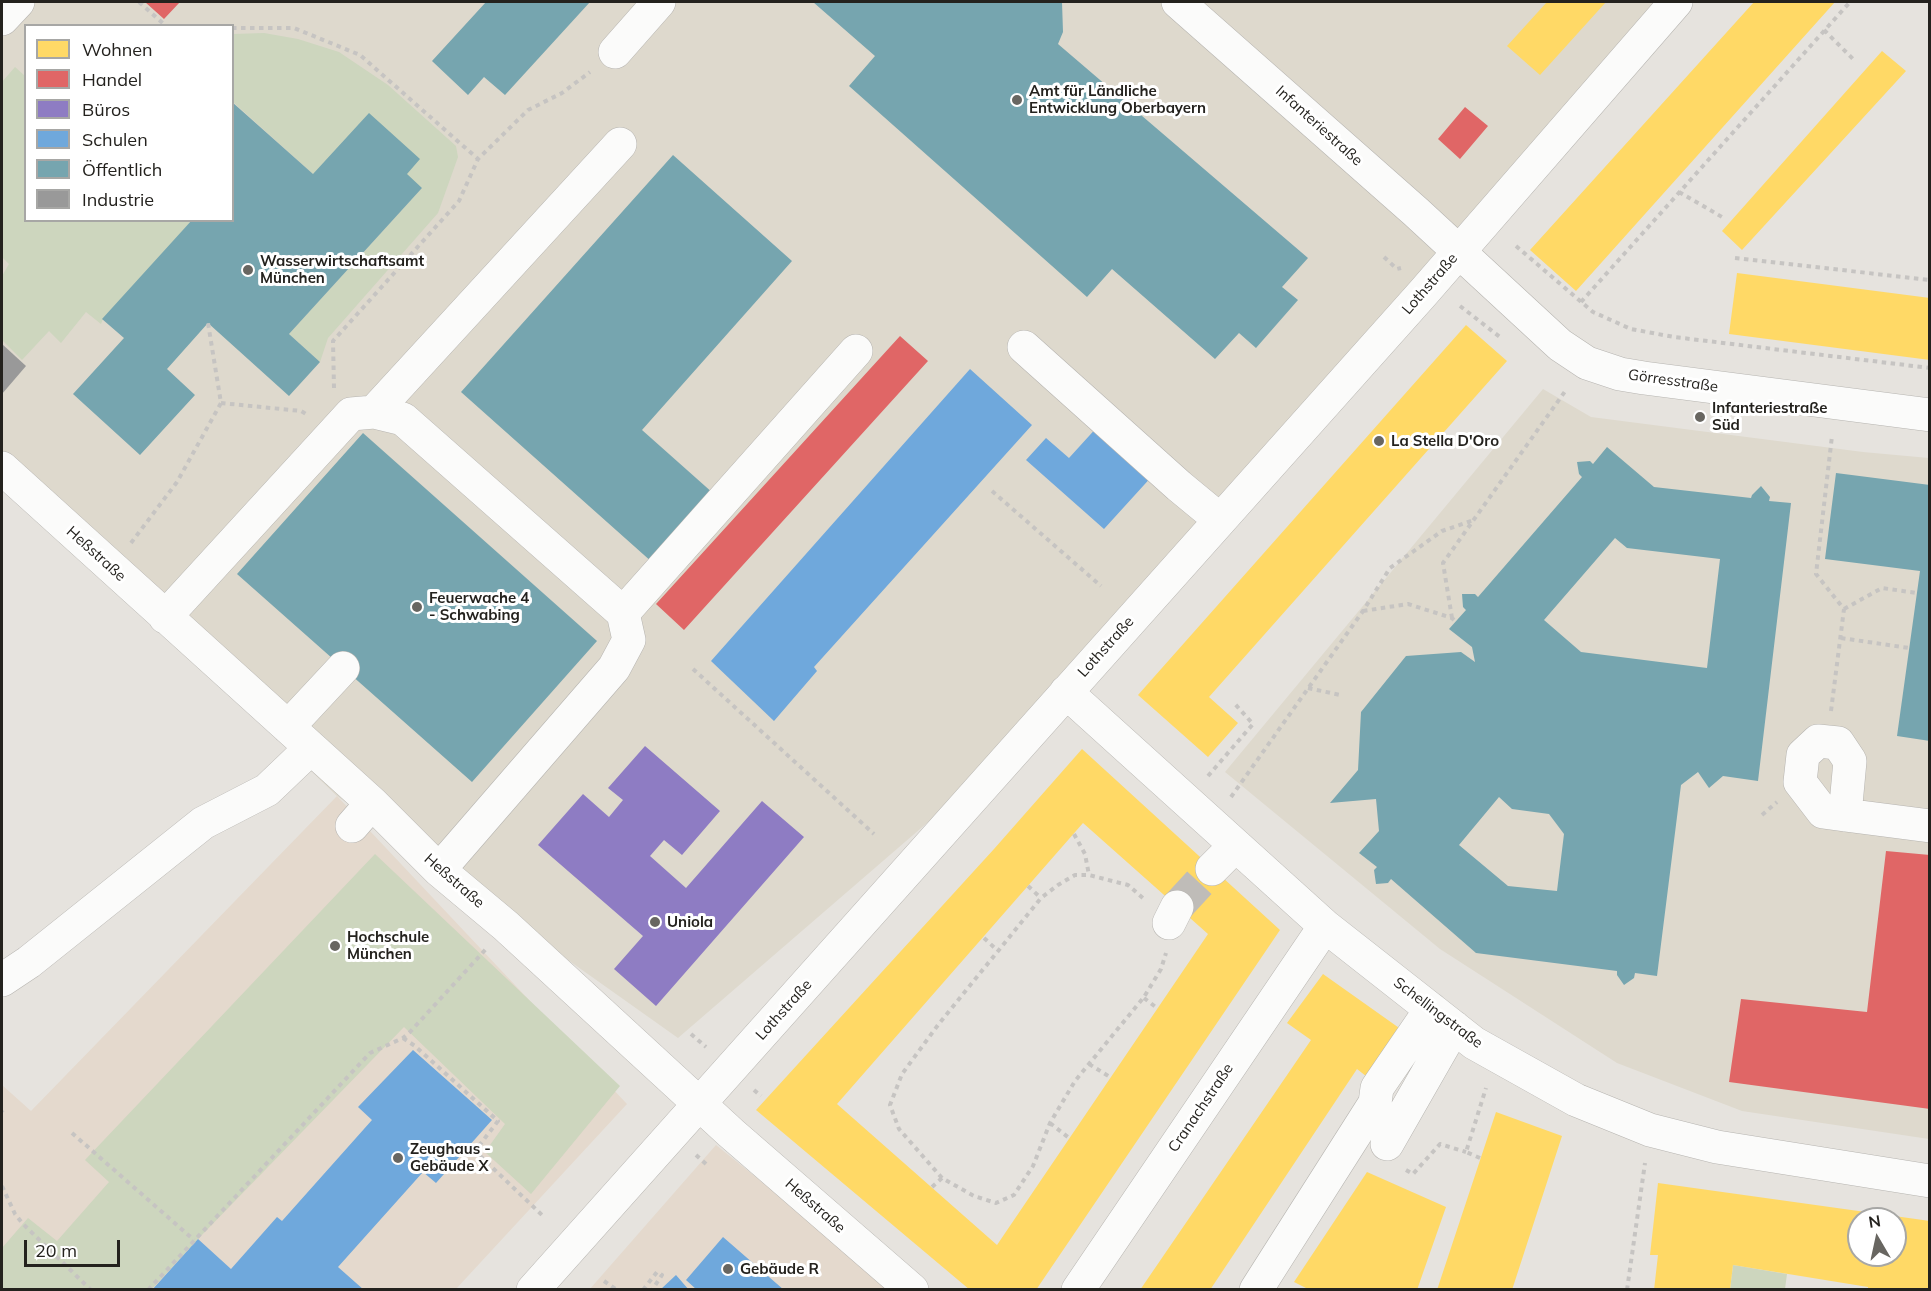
<!DOCTYPE html>
<html>
<head>
<meta charset="utf-8">
<style>
	body { margin:0 }
	#map { position:relative; width:1931px; height:1291px; overflow:hidden; background:#e6e3de; font-family:Mulish,sans-serif }
	canvas { display:block }
	.frame { position:absolute; inset:0; border:3px solid #24221e; pointer-events:none }
	.legend { position:absolute; left:24px; top:24px; width:210px; height:198px; box-sizing:border-box; background:#fff; border:2px solid #a7a7a5; margin:0; padding:8px 10px; list-style:none; font-size:18px; color:#24221e }
	.legend li { display:flex; align-items:center; gap:12px; height:30px }
	.legend b { width:30px; border:2px solid #a7a7a5 }
	.north { position:absolute; left:1847px; top:1207px; width:60px; height:60px; box-sizing:border-box; background:#fff; border:2px solid #a7a7a5; border-radius:50%; rotate:351deg; font-size:16px; font-weight:700; line-height:24px; text-align:center; color:#24221e }
	.north::after { content:''; display:block; margin:auto; width:21px; height:27px; background:#686661; clip-path:polygon(50% 0,100% 100%,50% 72%,0 100%) }
	.scale { position:absolute; left:24px; top:1240px; width:96px; height:27px; box-sizing:border-box; border:3px solid #24221e; border-top:0; padding-left:8px; font-size:18px; line-height:21px; white-space:nowrap; color:#24221e; -webkit-text-stroke:4px #fff; paint-order:stroke }
</style>
</head>
<body>
<div id="map">
<canvas width="1931" height="1291"></canvas>
<div class="frame"></div>
<ul class="legend">
<li><b style="height:16px;background:#ffd966"></b>Wohnen</li>
<li><b style="height:16px;background:#e06666"></b>Handel</li>
<li><b style="height:16px;background:#8e7cc3"></b>Büros</li>
<li><b style="height:16px;background:#6fa8dc"></b>Schulen</li>
<li><b style="height:16px;background:#76a5af"></b>Öffentlich</li>
<li><b style="height:16px;background:#999"></b>Industrie</li>
</ul>
<div class="north">N</div>
<div class="scale">20 m</div>
</div>
<script>
const ctx = document.querySelector('canvas').getContext('2d');
ctx.lineJoin = 'round';
function paint(path, color) {
  ctx.fillStyle = color;
  ctx.fill(path, 'evenodd');
}
function shape(rows) {
  const path = new Path2D();
  for (const r of rows) {
    path.moveTo(r[0], r[1]);
    for (let i = 2; i < r.length; i += 2) path.lineTo(r[i], r[i + 1]);
  }
  return path;
}
function strokePath(path, color, width, dash) {
  ctx.strokeStyle = color;
  ctx.lineWidth = width;
  ctx.lineCap = dash ? 'butt' : 'round';
  ctx.setLineDash(dash || []);
  ctx.stroke(path);
}
function drawText(font, color, halo, rows, align = 'center') {
  ctx.font = font + ' Mulish,sans-serif';
  ctx.lineWidth = 6;
  ctx.setLineDash([]);
  ctx.textBaseline = 'middle';
  ctx.strokeStyle = halo;
  ctx.fillStyle = color;
  for (const [text, x, y, turn = 0] of rows) {
    ctx.save();
    ctx.translate(x, y);
    ctx.rotate((+turn || 0) * Math.PI / 180);
    ctx.textAlign = isNaN(turn) ? turn : align;
    if (halo) ctx.strokeText(text, 0, 0);
    ctx.fillText(text, 0, 0);
    ctx.restore();
  }
}
paint(shape([
	[2,2,1671,2,1074,696,678,1038,337,796,2,474],
	[26,26,232,26,232,220,26,220],
	[1543,389,1591,417,1863,452,1929,458,1929,1139,1742,1111,1617,1063,1440,949,1225,772]
]), '#ded9cd');
paint(shape([
	[337,796,627,1104,456,1289,2,1290,2,1085,31,1111],
	[716,1145,895,1289,589,1290]
]), '#e4d9cd');
paint(shape([
	[264,33,298,39,339,52,388,85,456,146,458,157,438,213,328,338,320,362,289,334,422,188,313,174,233,102,233,34],
	[15,67,25,76,26,220,192,221,103,319,101,324,86,312,61,343,49,331,22,360,2,340,2,276,9,264,2,257,2,82],
	[375,854,620,1086,531,1194,485,1152,505,1124,404,1027,198,1239,152,1289,2,1289,2,1248,28,1218,57,1241,109,1182,85,1160],
	[1733,1265,1787,1274,1785,1289,1730,1290]
]), '#cdd6be');
paint(shape([
	[1547,2,1606,2,1540,75,1507,46],
	[1754,2,1835,2,1576,291,1530,250],
	[1882,51,1906,71,1742,250,1722,231],
	[1737,273,1930,298,1930,360,1729,334],
	[1466,325,1507,361,1209,697,1238,723,1208,757,1138,695],
	[1082,749,1280,930,1036,1290,970,1290,756,1110,994,849],
	[1083,823,1208,934,997,1245,837,1104],
	[1323,974,1402,1030,1371,1080,1357,1069,1210,1290,1140,1290,1311,1040,1287,1023],
	[1496,1112,1562,1136,1512,1290,1437,1290],
	[1367,1172,1446,1207,1417,1290,1310,1290,1294,1282],
	[1658,1183,1930,1221,1930,1290,1868,1290,1868,1287,1733,1265,1730,1290,1654,1290,1658,1255,1650,1255],
	[1859,1219,1895,1219,1895,1255,1859,1255]
]), '#ffd966');
paint(shape([
	[145,2,180,2,164,19],
	[1465,107,1488,126,1460,159,1438,139],
	[900,336,928,361,684,630,656,604],
	[1886,851,1930,855,1930,1109,1729,1082,1741,999,1867,1012]
]), '#e06666');
paint(shape([
	[645,746,720,811,682,855,664,840,650,856,686,888,762,801,804,837,656,1006,614,969,643,936,538,845,583,794,609,817,623,800,608,788]
]), '#8e7cc3');
paint(shape([
	[970,369,1032,425,814,667,817,671,774,721,711,661],
	[1099,425,1154,474,1104,529,1026,460,1046,438,1069,458],
	[413,1050,492,1120,436,1183,423,1172,338,1267,364,1290,152,1290,198,1239,231,1269,277,1217,282,1221,372,1120,358,1107],
	[723,1237,784,1290,697,1290,686,1280],
	[676,1275,689,1290,660,1290]
]), '#6fa8dc');
paint(shape([
	[486,2,590,2,505,95,484,77,468,95,432,61],
	[813,2,1062,2,1063,32,1058,44,1308,258,1282,287,1298,300,1256,348,1239,333,1215,359,1112,269,1087,297,849,86,875,56],
	[232,102,313,174,369,113,420,159,407,174,422,188,289,334,320,362,289,396,208,323,167,369,195,395,140,455,73,394,124,338,102,319,192,220,232,220],
	[673,155,792,261,642,430,714,494,653,563,461,392],
	[363,433,597,641,472,782,237,574],
	[1607,447,1654,487,1751,498,1752,495,1761,486,1770,497,1769,501,1791,503,1758,781,1723,776,1709,788,1698,772,1681,785,1657,976,1635,973,1634,978,1624,985,1617,975,1617,971,1476,953,1391,879,1388,883,1376,884,1374,870,1377,867,1359,853,1379,831,1376,799,1330,803,1358,770,1361,712,1406,656,1461,652,1475,662,1472,647,1449,629,1466,610,1463,607,1462,594,1475,594,1478,597,1582,477,1579,474,1577,462,1590,461,1593,464],
	[1615,538,1627,548,1720,559,1707,668,1581,652,1544,620],
	[1499,797,1512,809,1549,814,1564,834,1557,891,1508,886,1459,845],
	[1836,473,1930,485,1930,741,1897,736,1920,571,1825,559]
]), '#76a5af');
paint(shape([
	[2,344,26,366,2,394]
]), '#999');
strokePath(shape([
	[1177,907,1212,869]
]), '#bfbcb8', 33, [33, 16]);
const minor = shape([
	[1178,2,1416,212,1560,345,1587,363,1620,374,1644,378,1930,415],
	[2,19,18,2],
	[615,52,659,2],
	[1024,347,1179,486,1219,519],
	[374,412,620,144],
	[2,468,372,803,439,870,506,926,731,1133,912,1290],
	[623,613,856,351],
	[165,617,351,414,374,412,403,419,623,613,629,640,614,668,439,870],
	[1066,692,1325,926,1474,1043,1576,1100,1650,1130,1717,1147,1930,1181],
	[288,727,343,668],
	[1845,815,1850,761,1838,743,1818,741,1803,755,1800,782,1823,812,1845,815,1930,826],
	[352,826,372,803],
	[1212,869,1235,846],
	[1169,923,1177,907],
	[2,980,29,962,203,823,267,790,311,748],
	[1387,1144,1454,1027],
	[533,1290,1423,293,1676,2],
	[1078,1290,1325,926],
	[1256,1290,1375,1103,1377,1088,1431,1009]
]);
strokePath(minor, '#b6b4b0', 34);
strokePath(shape([
	[139,2,166,26],
	[232,28,294,28,360,55,478,159],
	[1824,30,1853,59],
	[1679,192,1722,217],
	[1516,246,1593,312,1631,329,1674,337,1930,368],
	[1384,257,1397,269,1401,268],
	[1735,258,1930,280],
	[1581,302,1850,2],
	[1460,306,1500,337],
	[334,388,333,341,459,201,478,159,528,110,562,93,590,72],
	[221,403,301,411,306,414],
	[992,491,1101,586],
	[131,543,177,482,221,403,208,323],
	[1844,609,1882,588,1917,593],
	[1363,611,1408,604,1452,618,1456,622],
	[1452,618,1443,563,1566,390],
	[1841,638,1909,648],
	[693,669,874,834],
	[1308,688,1340,695],
	[1831,711,1844,609,1816,574,1832,436],
	[1208,776,1253,724,1235,704],
	[1231,797,1363,611,1390,568,1442,531,1474,520],
	[1762,815,1777,802],
	[1074,834,1085,854,1089,875],
	[1028,886,1041,898],
	[984,938,997,950],
	[1144,998,1157,1008],
	[691,1034,706,1047],
	[403,1038,415,1046,498,1121,475,1151,543,1216],
	[1089,1064,1110,1077],
	[754,1090,761,1096],
	[2,1111,3,1110],
	[1050,1123,1069,1138],
	[72,1133,194,1240],
	[696,1155,707,1165],
	[1480,1158,1466,1152,1486,1088],
	[1406,1170,1413,1174,1440,1144,1466,1152],
	[942,1178,899,1129,890,1105,902,1074,938,1025,1041,898,1058,885,1075,875,1089,875,1128,885,1145,900],
	[2,1186,15,1214,23,1224,91,1290],
	[932,1187,942,1178,974,1196,996,1203,1014,1195,1033,1166,1050,1123,1075,1081,1144,997,1161,969,1166,953],
	[604,1281,617,1290],
	[148,1290,370,1053,403,1038,410,1032,486,949],
	[643,1290,657,1272,662,1275,652,1290],
	[1627,1290,1645,1163]
]), '#c6c4c2', 4, [4.5, 4.5]);
strokePath(minor, '#fbfbfa', 33);
for (const [x, y, r, color] of [
	[1017,100,6,"#686661"],
	[248,270,6,"#686661"],
	[1700,417,6,"#686661"],
	[1379,441,6,"#686661"],
	[417,607,6,"#686661"],
	[655,922,6,"#686661"],
	[335,946,6,"#686661"],
	[398,1158,6,"#686661"],
	[728,1269,6,"#686661"]
]) {
  const dot = new Path2D();
  dot.arc(x, y, r, 0, 2 * Math.PI);
  ctx.fillStyle = color;
  ctx.fill(dot);
  strokePath(dot, '#fff', 2);
}
drawText('bold 15px', '#24221e', '#fff', [
	["Amt für Ländliche",1029,91],
	["Entwicklung Oberbayern",1029,108],
	["Wasserwirtschaftsamt",260,261],
	["München",260,278],
	["Infanteriestraße",1712,408],
	["Süd",1712,425],
	["La Stella D'Oro",1391,441],
	["Feuerwache 4",429,598],
	["- Schwabing",429,615],
	["Uniola",667,922],
	["Hochschule",347,937],
	["München",347,954],
	["Zeughaus -",410,1149],
	["Gebäude X",410,1166],
	["Gebäude R",740,1269]
], 'left');
drawText('15px', '#24221e', '#fff', [
	["Infanteriestraße",1319,126,42],
	["Lothstraße",1430,284,-49],
	["Görresstraße",1673,381,8],
	["Heßstraße",96,554,42],
	["Lothstraße",1106,647,-48],
	["Heßstraße",454,881,41],
	["Lothstraße",784,1010,-48],
	["Schellingstraße",1438,1013,37],
	["Cranachstraße",1201,1108,-56],
	["Heßstraße",815,1206,41]
]);
</script>
</body>
</html>
